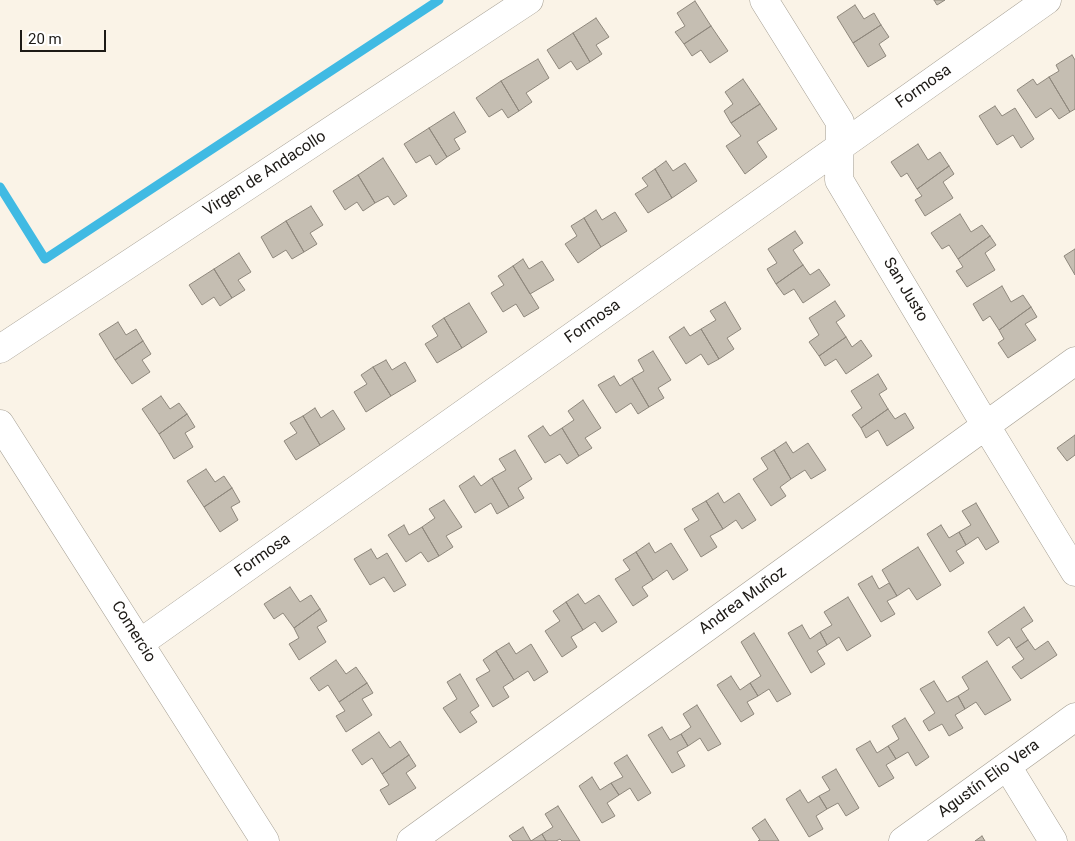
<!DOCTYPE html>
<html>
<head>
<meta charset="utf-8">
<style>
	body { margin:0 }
	#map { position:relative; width:1075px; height:841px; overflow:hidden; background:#faf3e7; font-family:Roboto,sans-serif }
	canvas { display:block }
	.scale { position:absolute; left:20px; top:30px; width:86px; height:22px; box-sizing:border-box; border:2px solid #1d1a16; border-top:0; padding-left:6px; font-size:15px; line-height:18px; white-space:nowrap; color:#1d1a16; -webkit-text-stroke:4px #fff; paint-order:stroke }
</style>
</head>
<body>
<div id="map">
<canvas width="1075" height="841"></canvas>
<div class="scale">20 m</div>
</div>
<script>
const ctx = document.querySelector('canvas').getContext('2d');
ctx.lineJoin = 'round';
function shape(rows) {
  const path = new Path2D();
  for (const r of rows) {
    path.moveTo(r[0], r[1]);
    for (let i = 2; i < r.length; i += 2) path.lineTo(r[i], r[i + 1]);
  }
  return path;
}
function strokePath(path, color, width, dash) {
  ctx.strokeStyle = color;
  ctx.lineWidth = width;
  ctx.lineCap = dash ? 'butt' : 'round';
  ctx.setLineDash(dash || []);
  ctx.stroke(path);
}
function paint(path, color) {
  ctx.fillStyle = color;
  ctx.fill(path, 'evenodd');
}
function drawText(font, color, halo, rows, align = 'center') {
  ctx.font = font + ' Roboto,sans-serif';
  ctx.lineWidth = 4;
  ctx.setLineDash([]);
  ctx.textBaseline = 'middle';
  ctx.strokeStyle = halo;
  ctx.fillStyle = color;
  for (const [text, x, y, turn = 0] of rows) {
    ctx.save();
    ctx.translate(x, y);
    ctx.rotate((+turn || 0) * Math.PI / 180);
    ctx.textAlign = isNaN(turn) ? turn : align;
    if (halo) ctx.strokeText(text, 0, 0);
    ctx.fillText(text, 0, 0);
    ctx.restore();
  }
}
strokePath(shape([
	[0,187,45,259,439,0]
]), '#40bae3', 9);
const building = shape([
	[934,0,945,0,937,5,934,0],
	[695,1,711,26,684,44,675,32,685,26,677,13,695,1],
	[855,5,864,19,874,13,881,25,853,43,837,17,855,5],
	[596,18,609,37,596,45,602,54,590,62,573,33,596,18],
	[881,25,889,37,879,44,886,56,868,67,853,43,881,25],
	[711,26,728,51,710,63,701,50,692,56,684,44,711,26],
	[573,33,590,62,577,70,571,61,559,69,547,50,573,33],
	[1072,55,1075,60,1075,109,1070,112,1049,77,1059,71,1056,65,1072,55],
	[538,59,549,78,526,93,532,102,519,111,501,81,538,59],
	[1049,77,1070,112,1059,119,1051,108,1036,118,1017,90,1033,79,1037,85,1049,77],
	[743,79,760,104,731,123,724,111,733,104,725,92,743,79],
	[501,81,519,111,508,118,502,109,489,117,476,98,501,81],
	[760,104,777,129,757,142,767,157,745,174,726,146,741,136,731,123,760,104],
	[995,106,1002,116,1015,108,1034,139,1021,148,1013,135,997,145,979,116,995,106],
	[454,112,466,132,454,139,460,149,447,157,429,128,454,112],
	[429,128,447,157,436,165,430,155,416,163,404,144,429,128],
	[918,144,928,160,940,152,949,166,917,189,907,173,901,177,891,162,918,144],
	[383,158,407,196,394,205,388,196,375,203,358,175,383,158],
	[666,161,673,171,685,163,697,181,672,198,655,169,666,161],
	[949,166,954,174,943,182,953,198,925,216,915,200,922,196,917,189,949,166],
	[655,169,672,198,648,213,635,194,648,186,642,178,655,169],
	[358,175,375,203,363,211,357,202,345,210,333,191,358,175],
	[311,206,323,225,310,233,317,244,304,252,286,221,311,206],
	[596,210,602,220,615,212,627,231,601,247,584,218,596,210],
	[960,214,971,232,982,225,990,236,958,259,949,245,942,249,931,233,960,214],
	[584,218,601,247,578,263,565,244,577,236,571,226,584,218],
	[286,221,304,252,292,259,286,250,273,258,261,237,286,221],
	[795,231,803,243,793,250,803,265,776,284,767,269,777,263,768,249,795,231],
	[990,236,996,245,985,253,995,270,967,287,956,271,963,267,958,259,990,236],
	[1075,249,1075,275,1064,256,1075,249],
	[239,253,251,272,238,280,245,290,232,298,214,269,239,253],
	[523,259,529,269,542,261,554,280,530,294,513,266,523,259],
	[803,265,810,275,819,269,830,285,803,303,794,289,784,295,776,284,803,265],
	[513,266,539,308,524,317,516,304,503,312,491,293,504,285,498,276,513,266],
	[214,269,232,298,220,306,214,297,202,305,189,285,214,269],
	[1002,286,1011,302,1023,295,1031,307,999,330,990,316,983,321,973,304,1002,286],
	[835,301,845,316,836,322,846,337,819,356,809,342,819,335,809,318,835,301],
	[725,302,741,329,727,338,734,349,719,359,701,329,716,320,710,311,725,302],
	[469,303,487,332,462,348,444,318,469,303],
	[1031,307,1037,317,1025,324,1036,340,1008,358,998,343,1004,339,999,330,1031,307],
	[444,318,462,348,437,363,425,344,438,336,432,326,444,318],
	[118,322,126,335,136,329,143,341,115,360,99,334,118,322],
	[684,327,690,336,701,329,719,359,708,365,701,354,686,364,669,337,684,327],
	[846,337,852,347,861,340,872,356,846,374,836,359,825,366,819,356,846,337],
	[143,341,151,354,142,360,150,372,132,384,115,360,143,341],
	[653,351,671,380,658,388,664,398,649,407,632,378,644,371,638,360,653,351],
	[386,360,392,370,405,362,416,381,391,396,373,367,386,360],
	[373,367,391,396,366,412,354,392,367,384,361,375,373,367],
	[878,374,887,389,879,394,888,409,861,428,852,415,862,408,851,391,878,374],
	[614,376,620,386,632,378,649,407,638,414,631,403,616,413,598,385,614,376],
	[161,396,170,409,179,403,187,414,159,434,142,409,161,396],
	[583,400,601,428,585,438,592,448,579,456,562,428,574,420,568,411,583,400],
	[315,408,321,418,333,410,345,429,320,445,303,416,315,408],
	[888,409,895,419,905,413,914,428,887,446,878,430,866,438,861,428,888,409],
	[187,414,195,427,185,433,193,447,174,459,159,434,187,414],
	[303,416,320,445,296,460,284,441,297,433,290,423,303,416],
	[543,426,550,436,562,428,579,456,567,464,560,454,545,463,528,436,543,426],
	[1075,435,1075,455,1067,461,1057,448,1075,435],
	[786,442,793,453,808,443,826,470,811,479,805,470,791,479,774,450,786,442],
	[515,450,532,479,518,488,524,498,509,507,492,478,506,470,499,459,515,450],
	[774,450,791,479,780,487,786,496,771,506,753,479,768,469,761,458,774,450],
	[206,469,215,482,224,476,232,488,204,507,187,481,206,469],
	[474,476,481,486,492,478,509,507,497,514,491,503,475,513,459,486,474,476],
	[232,488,240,502,231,507,238,520,220,532,204,507,232,488],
	[718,493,724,503,739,493,756,520,742,529,736,520,723,529,706,501,718,493],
	[444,500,462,527,446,536,453,547,439,556,422,527,435,518,429,509,444,500],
	[706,501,723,529,710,536,717,547,701,557,684,529,699,520,692,509,706,501],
	[976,503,999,542,986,550,978,537,966,545,959,532,971,525,962,511,976,503],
	[404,525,409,535,422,527,439,556,428,562,421,552,406,562,388,535,404,525],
	[941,525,949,538,959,532,966,545,956,551,964,563,950,572,927,534,941,525],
	[649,543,655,553,671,543,688,570,673,580,667,570,653,580,636,552,649,543],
	[918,547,941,585,917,600,909,588,897,596,882,570,918,547],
	[371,549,377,559,387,553,406,585,394,592,384,577,370,585,354,559,371,549],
	[636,552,653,580,642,587,648,596,633,606,615,579,630,570,623,560,636,552],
	[872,576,879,589,889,583,897,596,887,601,895,614,881,622,858,584,872,576],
	[290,587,300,602,311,595,320,609,294,628,283,613,274,619,264,604,290,587],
	[578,594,585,604,599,595,617,622,602,632,595,622,583,630,566,602,578,594],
	[848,597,871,636,847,651,839,637,827,645,820,632,832,625,824,612,848,597],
	[566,602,583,630,571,637,577,647,562,657,545,631,560,621,553,611,566,602],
	[1024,607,1033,621,1021,629,1028,640,1016,648,1009,637,997,646,988,632,1024,607],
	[320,609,327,621,317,627,326,642,299,660,289,644,299,638,294,628,320,609],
	[802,625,810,639,820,632,827,645,817,651,825,664,811,673,788,633,802,625],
	[754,633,791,694,777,702,769,689,758,696,750,683,761,676,741,642,754,633],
	[1028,640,1035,650,1048,641,1057,655,1021,679,1012,667,1024,659,1016,648,1028,640],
	[509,643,516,654,531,644,548,672,534,681,528,671,514,680,496,651,509,643],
	[496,651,514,680,503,687,509,697,493,707,476,679,490,671,483,660,496,651],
	[336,660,346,674,356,667,367,683,339,702,328,685,319,691,310,678,336,660],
	[987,661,1011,700,985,715,976,702,965,709,958,696,969,689,962,677,987,661],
	[460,674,479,706,470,712,477,722,460,733,443,708,457,699,447,682,460,674],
	[731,676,740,690,750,683,758,696,747,702,754,714,741,722,717,685,731,676],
	[934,681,947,702,958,696,965,709,955,715,963,728,949,736,942,724,929,731,923,721,935,713,920,689,934,681],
	[367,683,373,693,362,699,372,715,346,732,336,716,345,711,339,702,367,683],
	[697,705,721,744,708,751,700,738,688,746,681,734,691,727,683,714,697,705],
	[905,718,929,757,916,766,908,752,896,759,888,746,899,739,892,726,905,718],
	[662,727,670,740,681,734,688,746,677,752,685,766,672,773,648,735,662,727],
	[379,732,390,748,400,741,409,755,382,774,372,758,362,765,352,750,379,732],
	[870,741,877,753,888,746,896,759,886,765,894,778,879,787,856,749,870,741],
	[409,755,416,766,406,773,416,788,389,805,380,790,389,785,382,774,409,755],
	[627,755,651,793,638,801,630,788,619,795,611,783,623,777,614,763,627,755],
	[836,769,859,808,846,816,838,803,827,809,819,796,830,790,822,777,836,769],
	[592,777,600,790,611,783,619,795,607,803,615,816,602,823,579,786,592,777],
	[800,790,808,803,819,796,827,809,816,816,823,829,809,837,786,799,800,790],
	[558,806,580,841,562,841,560,839,556,841,546,841,542,834,553,827,545,814,558,806],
	[765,819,779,841,758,841,760,840,752,828,765,819],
	[523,827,531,841,542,834,546,841,513,841,509,836,523,827],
	[982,836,985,841,975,841,982,836]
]);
paint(building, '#c5beb2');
strokePath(building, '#8e877c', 1);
const minor = shape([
	[764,0,840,122,839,180,986,426,1075,572],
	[0,349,529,0],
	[0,424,265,841],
	[140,643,1047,0],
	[1007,766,1053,841],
	[411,841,1075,361],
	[903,841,1075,717]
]);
strokePath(minor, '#a49e92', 29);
strokePath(minor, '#fff', 28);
drawText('16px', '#1d1a16', '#fff', [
	["Formosa",924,87,-35],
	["Virgen de Andacollo",265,174,-33],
	["San Justo",905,290,59],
	["Formosa",593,322,-35],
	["Formosa",263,556,-35],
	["Andrea Muñoz",743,601,-36],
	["Comercio",133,632,58],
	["Agustín Elio Vera",989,779,-36]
]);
</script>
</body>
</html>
